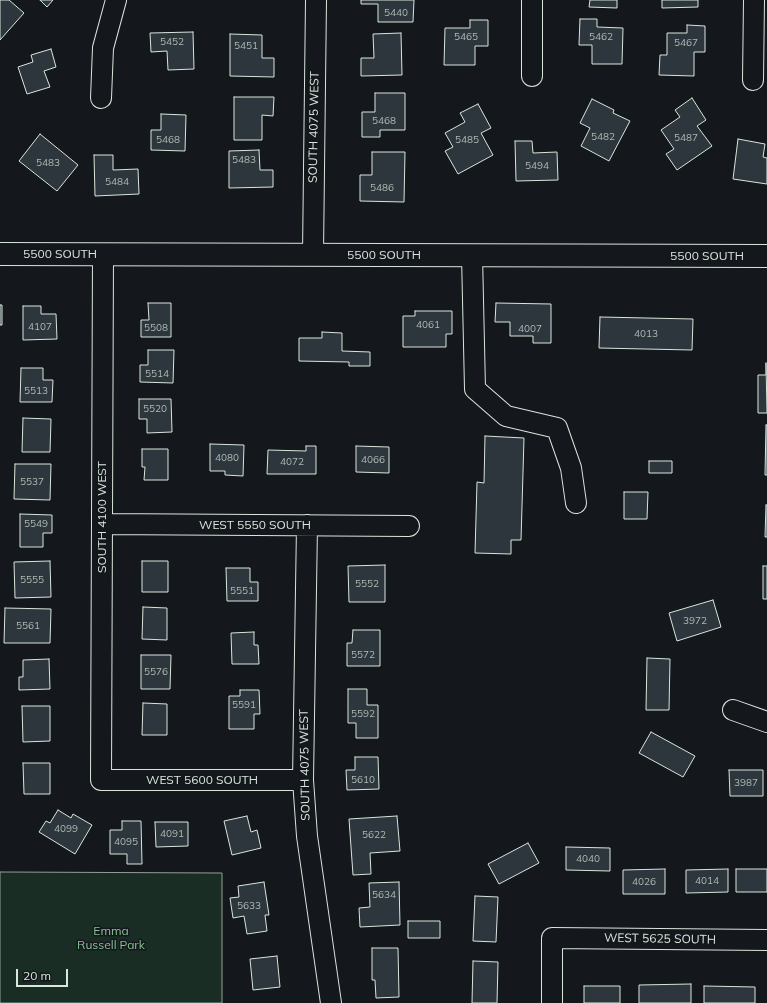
<!DOCTYPE html>
<html>
<head>
<meta charset="utf-8">
<style>
	body { margin:0 }
	#map { position:relative; width:767px; height:1003px; overflow:hidden; background:#14181c; font-family:Mulish,sans-serif }
	canvas { display:block }
	.scale { position:absolute; left:16px; top:969px; width:52px; height:18px; box-sizing:border-box; border:2px solid #d8e6dc; border-top:0; padding-left:5px; font-size:12px; line-height:14px; white-space:nowrap; color:#d8e6dc; -webkit-text-stroke:3px #14181c; paint-order:stroke }
</style>
</head>
<body>
<div id="map">
<canvas width="767" height="1003"></canvas>
<div class="scale">20 m</div>
</div>
<script>
const ctx = document.querySelector('canvas').getContext('2d');
ctx.lineJoin = 'round';
function paint(path, color) {
  ctx.fillStyle = color;
  ctx.fill(path, 'evenodd');
}
function shape(rows) {
  const path = new Path2D();
  for (const r of rows) {
    path.moveTo(r[0], r[1]);
    for (let i = 2; i < r.length; i += 2) path.lineTo(r[i], r[i + 1]);
  }
  return path;
}
function strokePath(path, color, width, dash) {
  ctx.strokeStyle = color;
  ctx.lineWidth = width;
  ctx.lineCap = dash ? 'butt' : 'round';
  ctx.setLineDash(dash || []);
  ctx.stroke(path);
}
function drawText(font, color, halo, rows, align = 'center') {
  ctx.font = font + ' Mulish,sans-serif';
  ctx.lineWidth = 3;
  ctx.setLineDash([]);
  ctx.textBaseline = 'middle';
  ctx.strokeStyle = halo;
  ctx.fillStyle = color;
  for (const [text, x, y, turn = 0] of rows) {
    ctx.save();
    ctx.translate(x, y);
    ctx.rotate((+turn || 0) * Math.PI / 180);
    ctx.textAlign = isNaN(turn) ? turn : align;
    if (halo) ctx.strokeText(text, 0, 0);
    ctx.fillText(text, 0, 0);
    ctx.restore();
  }
}
const green = shape([
	[0,872,222,873,222,1003,0,1003,0,872]
]);
paint(green, '#1a2d24');
strokePath(green, '#939e99', 1);
const building = shape([
	[0,0,9,0,24,13,0,40,0,0],
	[40,0,53,0,47,7,40,0],
	[361,0,414,0,413,22,378,22,378,4,361,4,361,0],
	[590,0,617,0,617,8,589,7,590,0],
	[662,0,698,0,698,7,662,8,662,0],
	[580,19,597,19,597,27,623,28,622,64,592,64,592,45,579,45,580,19],
	[470,20,488,20,488,46,475,46,475,65,444,65,445,28,470,28,470,20],
	[687,25,705,26,705,52,694,52,694,76,659,75,660,55,667,55,667,33,687,33,687,25],
	[193,32,194,69,168,70,167,51,151,52,150,33,193,32],
	[401,33,402,75,361,76,361,58,374,58,373,34,401,33],
	[230,34,262,35,262,58,274,58,274,77,230,76,230,34],
	[51,49,56,67,44,71,50,87,27,94,18,67,33,62,31,55,51,49],
	[375,93,405,93,405,130,380,130,380,137,362,137,362,112,375,112,375,93],
	[234,97,274,97,273,116,262,115,262,140,234,140,234,97],
	[692,98,706,120,697,126,712,146,677,170,666,154,674,149,661,130,680,117,675,110,692,98],
	[592,99,614,110,613,113,630,121,609,161,581,146,590,128,580,123,592,99],
	[478,104,491,128,481,133,493,155,458,174,445,151,453,147,445,133,465,122,460,113,478,104],
	[161,114,186,115,185,151,151,150,151,130,161,130,161,114],
	[40,134,78,165,57,191,19,161,40,134],
	[738,139,765,144,763,157,767,158,767,184,733,179,738,139],
	[515,141,532,141,533,153,557,152,558,180,516,181,515,141],
	[259,150,260,170,273,170,273,187,229,188,229,151,259,150],
	[372,152,405,152,404,202,360,201,360,175,372,175,372,152],
	[94,155,113,155,113,170,138,169,139,194,95,196,94,155],
	[148,303,171,303,171,337,141,337,141,320,149,320,148,303],
	[496,303,551,304,551,343,533,343,533,336,510,336,510,322,495,322,496,303],
	[0,305,2,305,2,325,0,325,0,305],
	[23,306,41,306,41,314,56,314,57,339,23,340,23,306],
	[415,311,452,311,452,334,446,334,446,347,403,347,403,316,415,316,415,311],
	[600,317,693,319,692,350,599,348,600,317],
	[322,332,342,333,342,351,370,352,370,366,349,366,349,362,299,361,299,338,322,338,322,332],
	[148,350,174,350,173,383,140,382,140,365,148,365,148,350],
	[766,363,767,413,758,413,758,375,766,375,766,363],
	[21,368,43,368,43,380,53,380,52,402,20,402,21,368],
	[139,399,171,399,172,432,147,433,147,419,139,419,139,399],
	[23,418,51,419,50,452,22,452,23,418],
	[766,425,767,425,767,475,765,475,766,425],
	[485,436,524,438,521,540,511,540,511,554,475,553,477,482,484,483,485,436],
	[210,444,244,445,243,476,225,475,225,471,210,471,210,444],
	[306,446,316,446,316,474,267,474,268,450,306,451,306,446],
	[356,446,389,447,389,473,356,472,356,446],
	[142,449,168,449,168,480,144,480,145,467,142,467,142,449],
	[649,461,672,461,672,473,649,473,649,461],
	[15,464,51,464,50,500,14,499,15,464],
	[624,492,648,492,647,519,624,519,624,492],
	[766,505,767,505,767,537,765,537,766,505],
	[20,514,52,515,52,533,43,533,43,547,20,547,20,514],
	[50,561,51,597,15,598,14,562,50,561],
	[142,561,168,561,168,592,142,592,142,561],
	[385,565,385,602,349,602,348,566,385,565],
	[763,566,767,566,767,599,763,599,763,566],
	[226,568,250,568,250,582,258,582,258,601,227,601,226,568],
	[713,600,721,627,677,641,669,613,713,600],
	[143,607,167,608,167,640,142,639,143,607],
	[5,608,51,609,50,643,4,643,5,608],
	[353,630,380,630,380,666,347,666,347,643,352,643,353,630],
	[254,632,254,645,258,645,259,664,232,664,231,633,254,632],
	[141,655,171,655,170,689,141,689,141,655],
	[647,658,670,659,669,710,646,710,647,658],
	[49,659,50,689,19,690,19,677,23,677,23,660,49,659],
	[348,689,367,689,367,705,378,705,378,738,356,738,356,723,348,723,348,689],
	[240,690,259,690,260,714,254,714,254,729,229,729,229,696,240,696,240,690],
	[143,703,167,704,167,735,142,735,143,703],
	[22,706,50,706,50,741,23,742,22,706],
	[651,732,695,756,683,777,639,753,651,732],
	[355,757,378,757,379,789,347,790,346,770,355,770,355,757],
	[23,763,50,763,50,794,24,794,23,763],
	[729,770,763,770,763,796,730,796,729,770],
	[58,810,71,818,73,814,92,825,75,854,39,832,46,821,50,823,58,810],
	[247,816,251,832,257,830,261,848,232,855,224,821,247,816],
	[397,816,400,851,370,853,371,874,353,875,349,819,397,816],
	[122,821,141,821,142,864,127,864,127,854,110,854,110,830,122,830,122,821],
	[155,822,188,822,188,846,156,847,155,822],
	[528,843,539,863,499,884,488,864,528,843],
	[566,847,610,848,610,871,566,870,566,847],
	[665,869,665,894,623,894,623,870,665,869],
	[728,869,728,892,686,893,686,870,728,869],
	[736,869,767,869,767,892,736,892,736,869],
	[264,882,269,915,265,915,267,931,247,934,244,916,233,918,230,898,239,897,238,886,264,882],
	[399,882,400,925,360,927,359,908,370,907,369,883,399,882],
	[475,896,498,897,496,942,473,941,475,896],
	[408,921,440,921,440,938,408,938,408,921],
	[372,948,398,948,399,997,376,998,375,980,372,980,372,948],
	[277,956,280,987,253,990,250,959,277,956],
	[473,961,498,962,497,1003,472,1003,473,961],
	[691,984,691,1003,639,1003,639,985,691,984],
	[584,986,620,986,620,1003,584,1003,584,986],
	[704,986,755,987,755,1003,704,1003,704,986]
]);
paint(building, '#2c363c');
strokePath(building, '#d8e6dc', 1);
const minor = shape([
	[532,76,532,0],
	[753,80,754,0],
	[101,98,103,48,116,0],
	[103,254,101,780,303,780],
	[313,254,316,0],
	[472,255,475,389,506,416,557,428,571,468,576,503],
	[102,524,409,526],
	[307,525,303,780,307,836,331,1003],
	[733,710,767,722],
	[552,1003,552,938,767,940]
]);
const major = shape([
	[0,254,767,256]
]);
strokePath(minor, '#d8e6dc', 22);
strokePath(major, '#d8e6dc', 24);
strokePath(minor, '#14181c', 20);
strokePath(major, '#14181c', 22);
drawText('10px', '#adbab4', null, [
	["5440",396,13],
	["5465",466,37],
	["5462",601,37],
	["5452",172,42],
	["5467",686,43],
	["5451",246,46],
	["5468",384,121],
	["5482",603,137],
	["5487",686,138],
	["5468",168,140],
	["5485",467,140],
	["5483",244,160],
	["5483",48,163],
	["5494",537,166],
	["5484",117,182],
	["5486",382,188],
	["4061",428,325],
	["4107",40,327],
	["5508",156,328],
	["4007",530,329],
	["4013",646,334],
	["5514",157,374],
	["5513",36,391],
	["5520",155,409],
	["4080",227,458],
	["4066",373,460],
	["4072",292,462],
	["5537",32,482],
	["5549",36,524],
	["5555",32,580],
	["5552",367,584],
	["5551",242,591],
	["3972",695,621],
	["5561",28,626],
	["5572",363,655],
	["5576",156,672],
	["5591",244,705],
	["5592",363,714],
	["5610",363,780],
	["3987",746,783],
	["4099",66,829],
	["4091",172,834],
	["5622",374,835],
	["4095",126,842],
	["4040",588,859],
	["4014",707,881],
	["4026",644,882],
	["5634",384,895],
	["5633",249,906]
]);
drawText('12px', '#d8e6dc', '#14181c', [
	["SOUTH 4075 WEST",314,127,-89],
	["5500 SOUTH",60,254],
	["5500 SOUTH",384,255],
	["5500 SOUTH",707,256],
	["SOUTH 4100 WEST",102,517,-90],
	["WEST 5550 SOUTH",255,525],
	["SOUTH 4075 WEST",305,765,-91],
	["WEST 5600 SOUTH",202,780],
	["WEST 5625 SOUTH",660,939,1]
]);
drawText('12px', '#8ac095', '#14181c', [
	["Emma",111,931],
	["Russell Park",111,945]
]);
</script>
</body>
</html>
